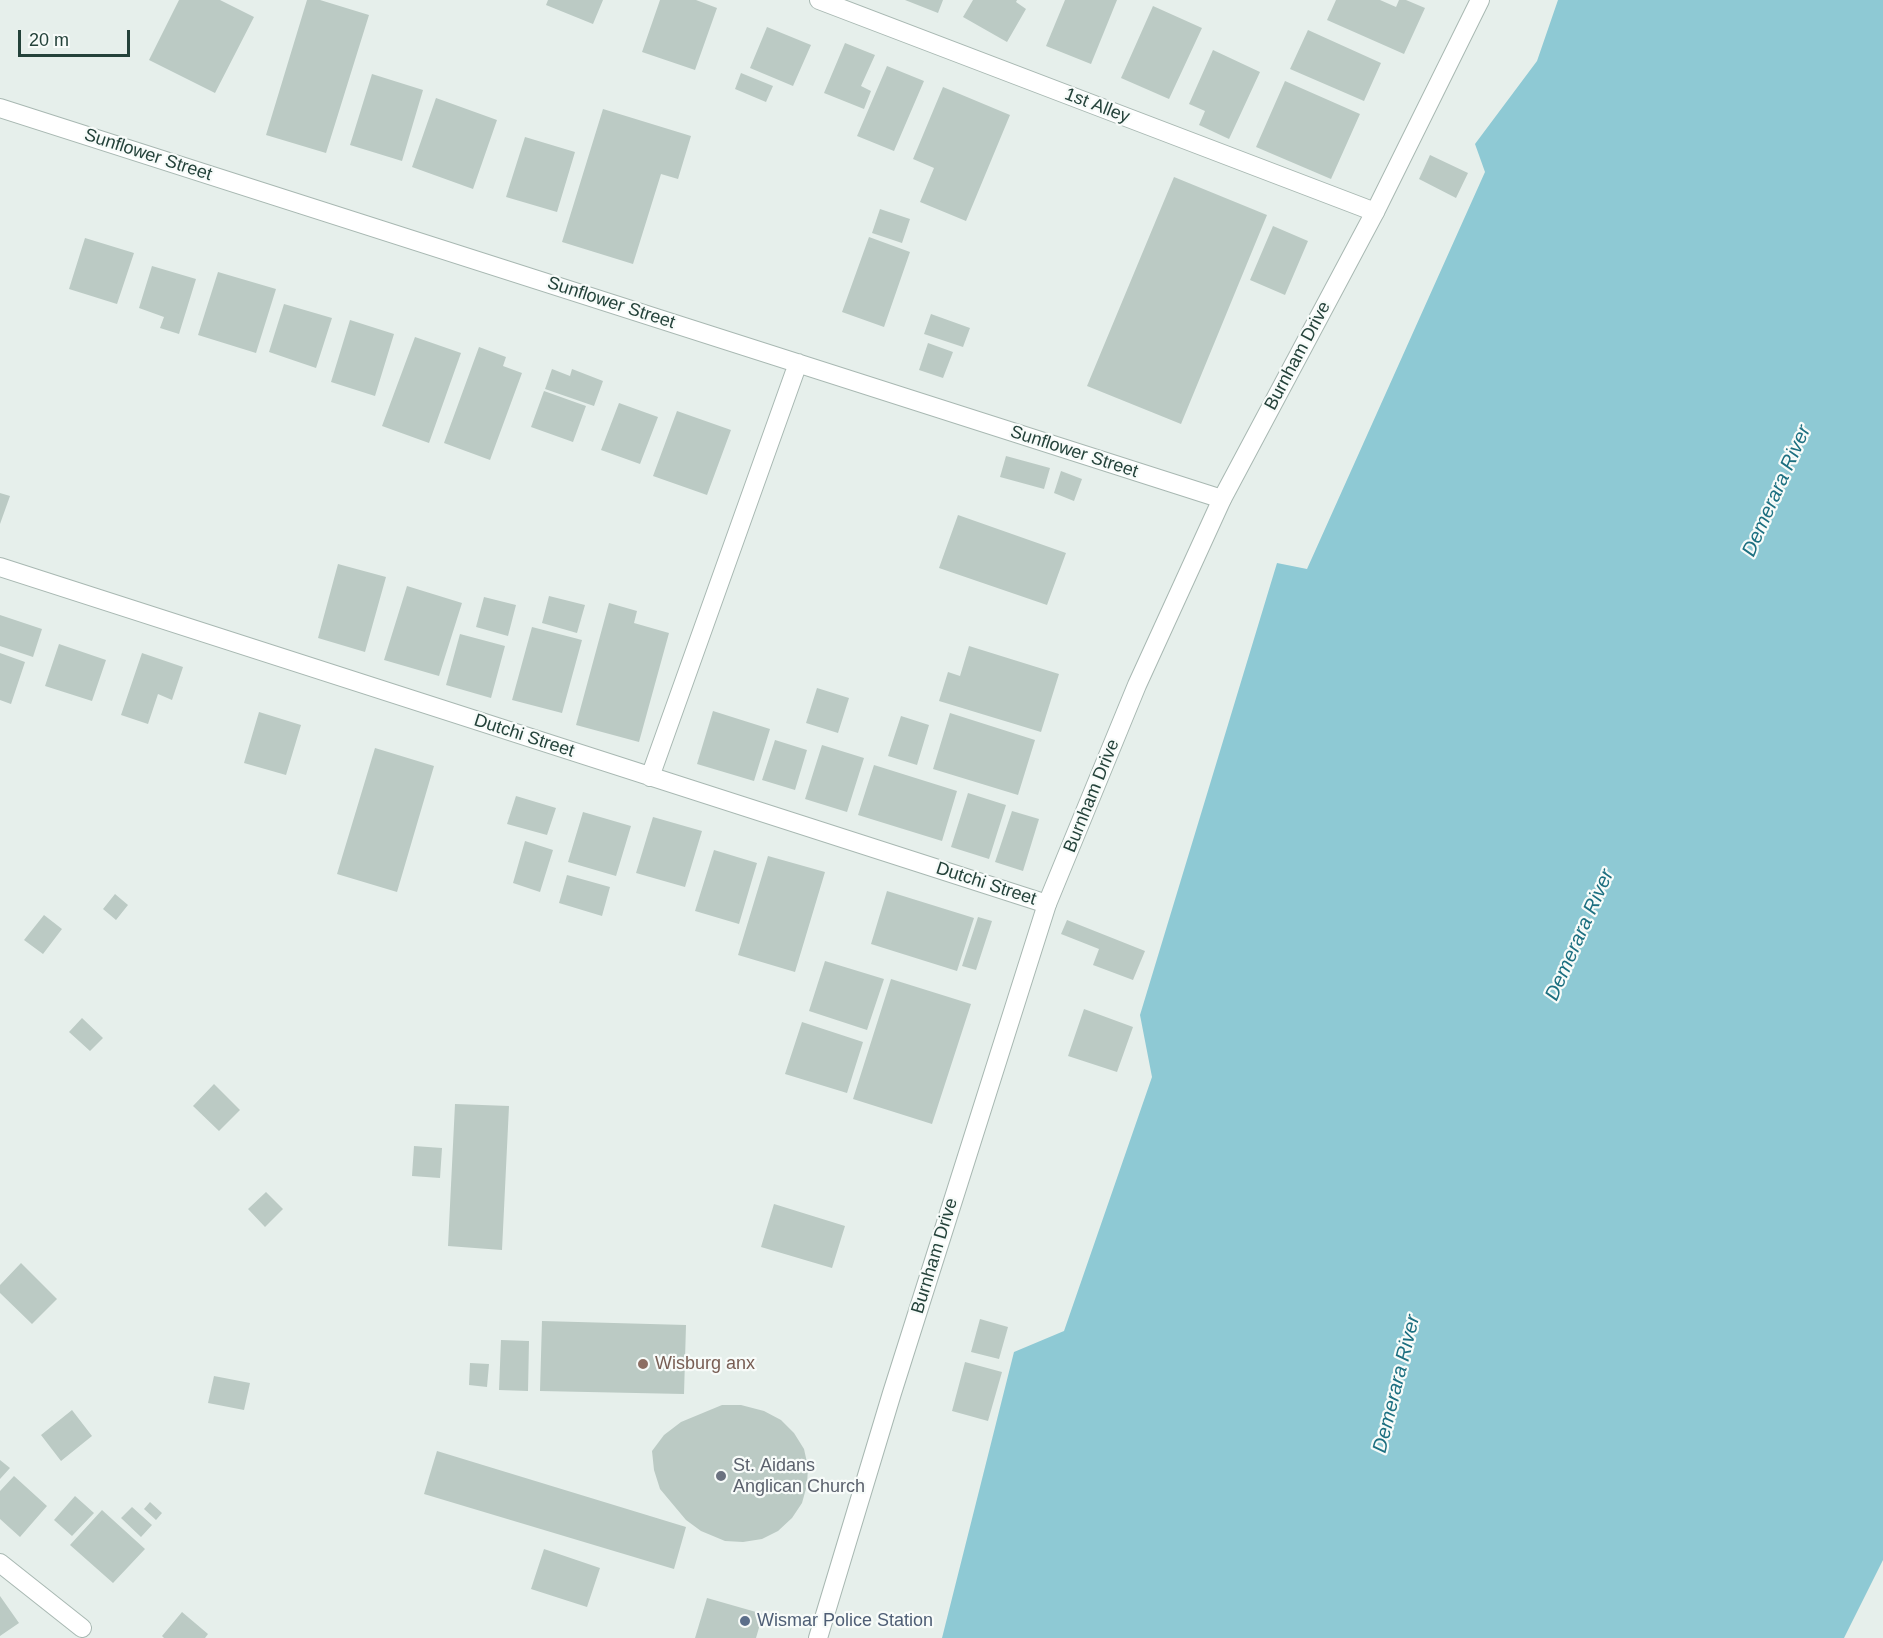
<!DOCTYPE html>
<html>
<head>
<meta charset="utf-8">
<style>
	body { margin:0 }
	#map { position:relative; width:1883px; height:1638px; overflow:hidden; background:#e6efeb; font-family:Helvetica,sans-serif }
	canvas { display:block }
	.scale { position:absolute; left:18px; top:30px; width:112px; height:27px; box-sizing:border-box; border:3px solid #24423a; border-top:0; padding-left:8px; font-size:18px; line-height:21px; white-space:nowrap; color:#24423a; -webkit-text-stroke:4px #f7fbf9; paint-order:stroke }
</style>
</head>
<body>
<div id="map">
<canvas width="1883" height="1638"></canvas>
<div class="scale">20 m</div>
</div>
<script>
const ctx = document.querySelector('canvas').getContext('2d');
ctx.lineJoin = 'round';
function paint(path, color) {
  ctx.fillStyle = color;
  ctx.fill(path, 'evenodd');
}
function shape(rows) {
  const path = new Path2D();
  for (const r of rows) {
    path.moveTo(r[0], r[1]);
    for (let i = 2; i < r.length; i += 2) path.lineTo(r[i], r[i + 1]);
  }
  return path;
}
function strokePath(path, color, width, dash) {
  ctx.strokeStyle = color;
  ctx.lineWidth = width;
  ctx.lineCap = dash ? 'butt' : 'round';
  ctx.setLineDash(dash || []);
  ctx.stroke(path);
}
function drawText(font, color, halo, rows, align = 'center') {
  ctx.font = font + ' Helvetica,sans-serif';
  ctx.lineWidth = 4.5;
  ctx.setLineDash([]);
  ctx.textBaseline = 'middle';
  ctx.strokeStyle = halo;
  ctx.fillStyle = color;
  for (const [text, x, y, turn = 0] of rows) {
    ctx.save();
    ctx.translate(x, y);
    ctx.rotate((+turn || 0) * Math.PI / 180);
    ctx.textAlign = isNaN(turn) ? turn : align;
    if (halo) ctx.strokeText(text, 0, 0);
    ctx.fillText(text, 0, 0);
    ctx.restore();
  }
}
paint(shape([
	[1558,0,1883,0,1883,1560,1844,1638,942,1638,1014,1352,1064,1331,1152,1077,1140,1015,1277,563,1307,569,1485,172,1475,144,1537,61]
]), '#8ec9d4');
paint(shape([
	[179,0,220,0,254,17,215,93,149,60],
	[307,0,320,0,369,15,326,153,266,135],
	[548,0,603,0,593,24,546,5],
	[660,0,696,0,717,8,695,70,642,52],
	[905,0,943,0,938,13],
	[973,0,1017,0,1016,2,1026,9,1007,42,963,17],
	[1065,0,1117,0,1091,64,1046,46],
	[1336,0,1380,0,1396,7,1399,0,1406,0,1425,8,1404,54,1327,20],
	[1153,6,1202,28,1169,99,1121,78],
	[767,27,811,45,793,86,750,68],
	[1308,30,1381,63,1364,101,1290,69],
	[845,43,875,55,861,86,871,91,864,109,824,93],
	[1213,50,1260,72,1229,139,1199,125,1205,111,1189,104],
	[887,66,924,81,894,151,857,136],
	[741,73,773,86,766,102,735,89],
	[372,74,423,90,402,161,350,145],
	[1285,81,1360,114,1331,179,1256,147],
	[943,87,1010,115,966,221,920,202,934,168,913,159],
	[436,98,497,120,473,189,412,167],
	[603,109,691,136,678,179,661,174,633,264,562,242],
	[525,137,575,152,557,212,506,197],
	[1430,155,1468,173,1456,198,1419,179],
	[1174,177,1267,215,1181,424,1087,386],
	[880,209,910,219,902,243,872,233],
	[1273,226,1308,241,1285,295,1250,280],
	[869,237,910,252,884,327,842,312],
	[85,238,134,253,117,304,69,289],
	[152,266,196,279,179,334,160,328,164,317,139,308],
	[218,272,276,289,256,353,198,335],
	[284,304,332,318,316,368,269,352],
	[931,314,970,328,963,347,924,334],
	[350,320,394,334,375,396,331,382],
	[415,337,461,353,429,443,382,426],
	[928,343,953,352,943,378,919,370],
	[479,347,506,357,503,366,522,373,490,460,444,443],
	[552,369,570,376,572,369,603,381,594,406,545,389],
	[544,391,586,406,573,442,531,427],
	[619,403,658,417,640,464,601,450],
	[677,411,731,430,707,495,653,476],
	[1006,456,1050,468,1044,489,1000,477],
	[1061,471,1082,479,1074,501,1054,493],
	[0,493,10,496,0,524],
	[958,515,1066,553,1047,605,939,568],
	[338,564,386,577,365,652,318,638],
	[407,586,462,603,439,676,384,660],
	[549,596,585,605,577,633,542,623],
	[484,597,516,605,508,636,476,627],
	[609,603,637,611,634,623,669,633,639,742,576,725],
	[0,615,42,629,33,657,0,646],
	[532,627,582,640,562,713,512,700],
	[460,634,505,646,491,698,446,685],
	[59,644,106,660,92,701,45,686],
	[969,646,1059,674,1041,732,939,701,948,672,960,676],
	[0,653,25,662,11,704,0,700],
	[142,653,183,667,172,700,158,694,148,724,121,715],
	[817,688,849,698,838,733,806,723],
	[713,711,770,729,754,781,697,764],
	[259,712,301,725,286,775,244,763],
	[950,713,1035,740,1018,795,933,769],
	[901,716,929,725,917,765,888,756],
	[775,740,807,750,795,790,762,780],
	[822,745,864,758,847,812,805,799],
	[375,748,434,766,397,892,337,874],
	[874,765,957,791,942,841,858,815],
	[968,793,1006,805,989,859,951,847],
	[516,796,556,808,547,835,507,824],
	[1012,811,1039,819,1023,871,995,862],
	[583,812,631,826,616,876,568,862],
	[653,817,702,831,685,887,636,873],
	[525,841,553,850,540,892,513,883],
	[714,850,757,863,739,924,695,911],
	[768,856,825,872,795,972,738,955],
	[567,875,610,887,602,916,559,903],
	[887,891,974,918,957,971,871,944],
	[115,894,128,905,116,920,103,909],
	[44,915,62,929,43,954,24,940],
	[978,917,992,921,976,970,962,966],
	[1067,920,1145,951,1133,980,1093,965,1099,949,1061,934],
	[825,961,884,979,867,1030,809,1011],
	[891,979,971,1004,932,1124,853,1099],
	[1084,1009,1133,1027,1117,1072,1068,1056],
	[82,1018,103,1038,90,1051,69,1032],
	[802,1022,863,1042,847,1093,785,1074],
	[214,1084,240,1110,219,1131,193,1106],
	[455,1104,509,1106,502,1250,448,1246],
	[414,1146,442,1148,440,1178,412,1176],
	[266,1192,283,1209,265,1227,248,1209],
	[774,1204,845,1226,832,1268,761,1247],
	[21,1263,57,1299,32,1324,0,1293,0,1285],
	[980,1319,1008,1327,999,1359,971,1352],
	[542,1321,686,1325,684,1394,540,1391],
	[501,1340,529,1341,528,1391,499,1390],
	[965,1362,1002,1372,988,1421,952,1411],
	[470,1363,489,1364,487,1387,469,1385],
	[214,1376,250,1383,244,1410,208,1403],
	[722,1405,741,1405,764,1411,781,1420,794,1433,804,1449,808,1467,807,1485,802,1503,792,1518,778,1531,762,1539,743,1542,725,1541,701,1531,686,1520,660,1489,654,1470,652,1451,664,1435,681,1422],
	[72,1410,92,1436,61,1461,41,1435],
	[437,1451,686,1527,674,1569,424,1494],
	[0,1460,10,1468,0,1479],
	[14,1476,47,1506,20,1537,0,1519,0,1491],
	[75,1496,94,1513,72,1536,54,1520],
	[150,1502,162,1513,156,1520,144,1509],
	[132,1507,152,1525,141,1537,121,1518],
	[102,1510,145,1549,113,1583,70,1545],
	[544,1549,600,1568,587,1607,531,1589],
	[0,1596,19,1623,0,1636],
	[707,1598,763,1614,756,1638,695,1638],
	[182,1612,208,1634,205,1638,164,1638,162,1636]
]), '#bbcac4');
const minor = shape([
	[819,0,1375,212],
	[0,108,1222,499],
	[0,567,1047,904],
	[650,777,798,363],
	[0,1563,82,1628]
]);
const tertiary = shape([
	[818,1638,892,1393,1047,904,1137,685,1222,499,1375,212,1480,0]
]);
strokePath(minor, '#a8b8b2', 20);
strokePath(tertiary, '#a8b8b2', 20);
strokePath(minor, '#fff', 18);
strokePath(tertiary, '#fff', 18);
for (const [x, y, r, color] of [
	[643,1364,6,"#8d6e63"],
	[721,1476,6,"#6b7280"],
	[745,1621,6,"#5c6f8a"]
]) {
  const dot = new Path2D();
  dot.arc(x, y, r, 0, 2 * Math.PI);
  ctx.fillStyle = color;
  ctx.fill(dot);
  strokePath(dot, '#f7fbf9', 2);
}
drawText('18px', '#24423a', '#f7fbf9', [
	["1st Alley",1097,106,21],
	["Sunflower Street",148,155,18],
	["Sunflower Street",611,303,18],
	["Burnham Drive",1298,356,-62],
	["Sunflower Street",1074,452,18],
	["Dutchi Street",524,736,18],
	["Burnham Drive",1092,796,-68],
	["Dutchi Street",986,884,18],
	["Burnham Drive",935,1256,-73]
]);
drawText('18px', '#785e54', '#f7fbf9', [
	["Wisburg anx",655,1364]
], 'left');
drawText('18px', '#5b616d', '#f7fbf9', [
	["St. Aidans",733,1466],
	["Anglican Church",733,1487]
], 'left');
drawText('18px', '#4e5e75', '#f7fbf9', [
	["Wismar Police Station",757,1621]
], 'left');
drawText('italic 20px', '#1c6f80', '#f7fbf9', [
	["Demerara River",1777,491,-66],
	["Demerara River",1580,935,-66],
	["Demerara River",1397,1384,-76]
]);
</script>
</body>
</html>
